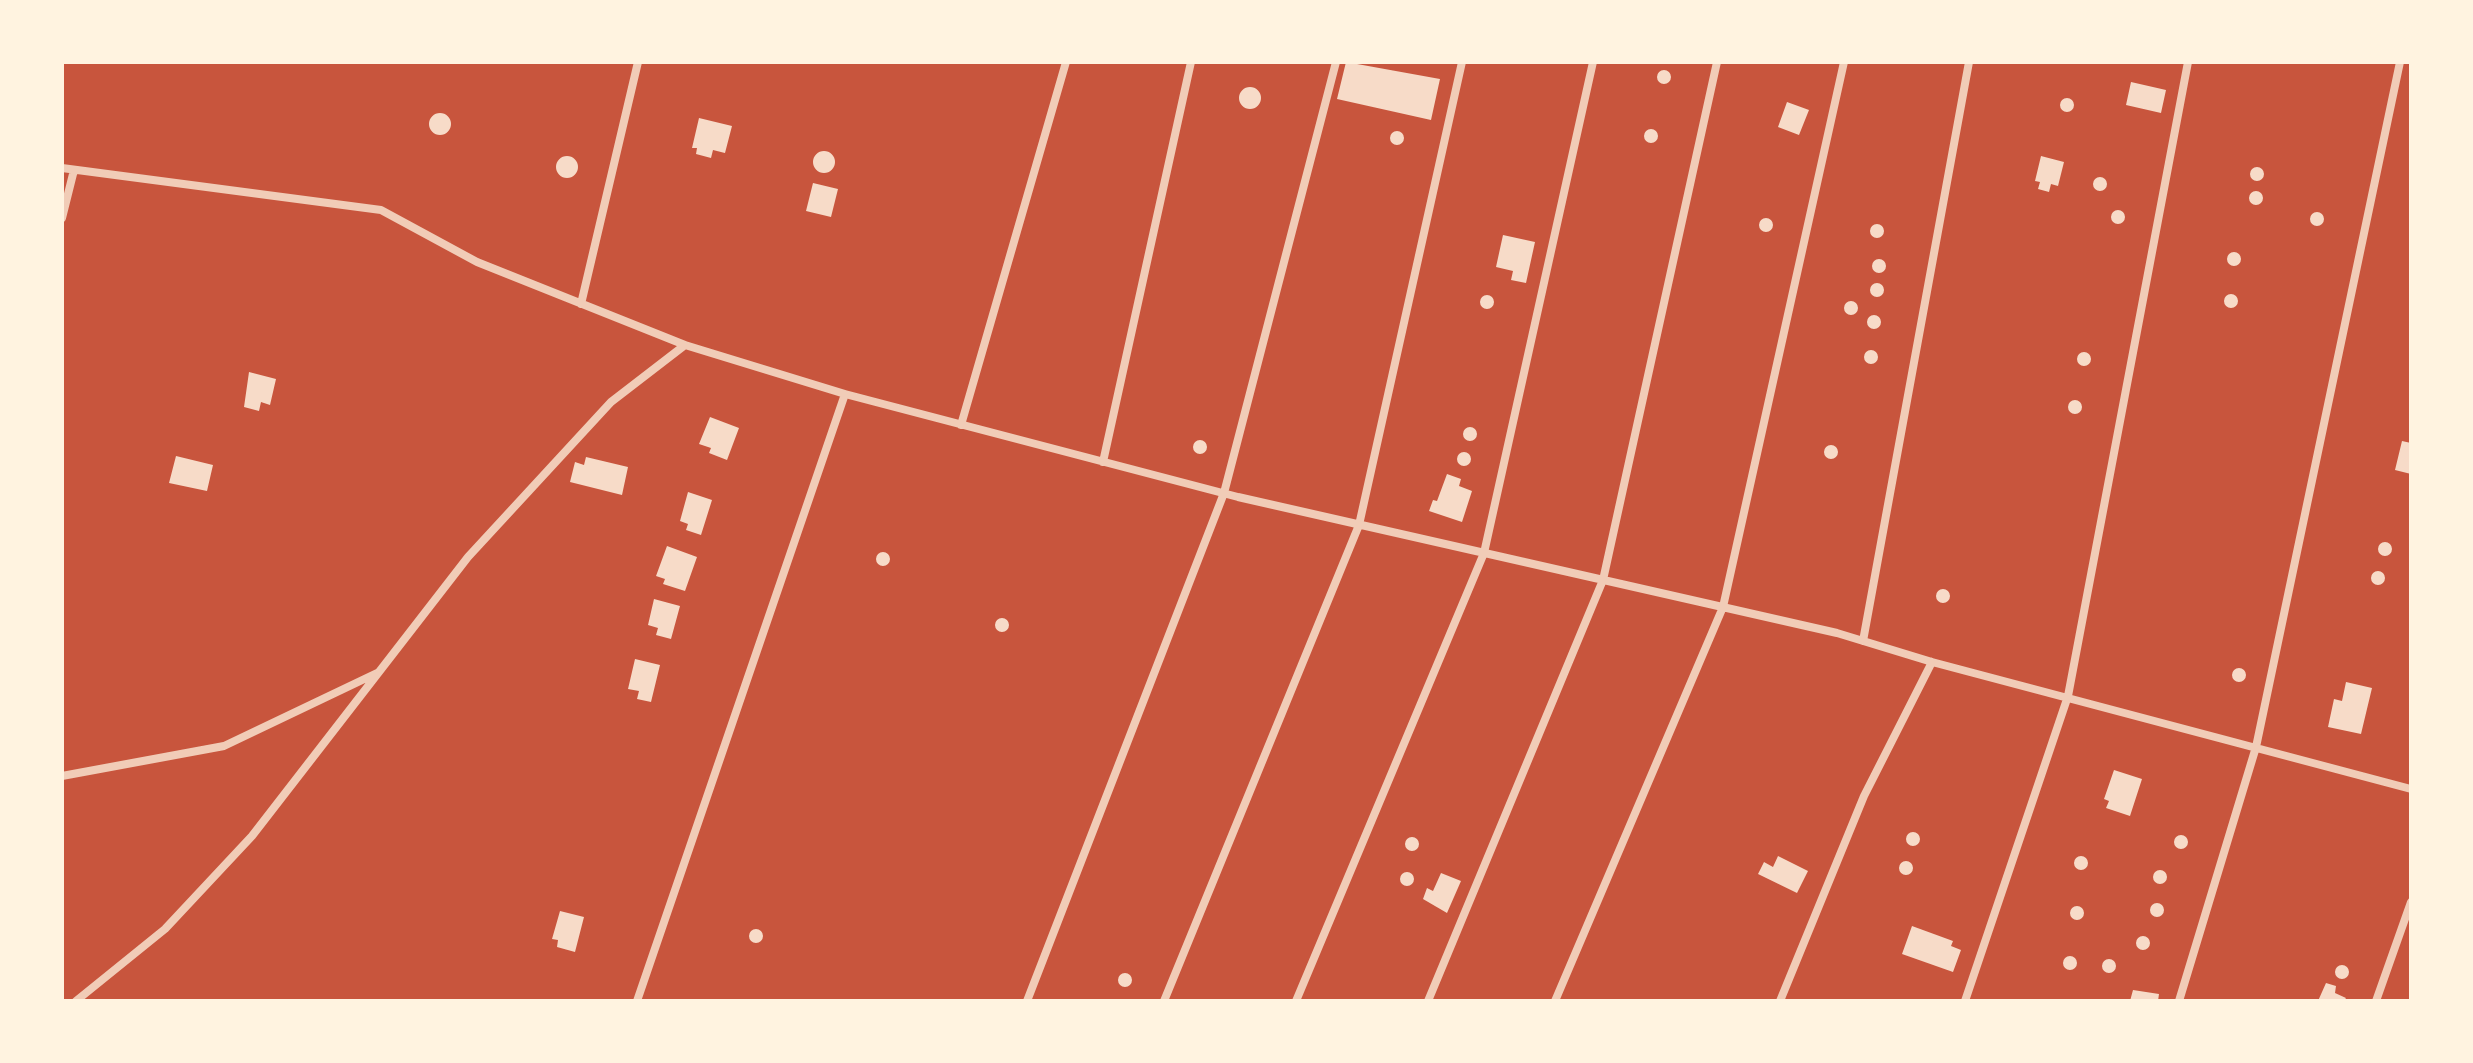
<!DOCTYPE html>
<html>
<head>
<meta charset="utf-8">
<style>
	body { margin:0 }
	#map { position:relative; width:2473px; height:1063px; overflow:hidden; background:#c8553d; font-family:"IBM Plex Serif",serif }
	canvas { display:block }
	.frame { position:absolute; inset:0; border:64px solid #fff3e0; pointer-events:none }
</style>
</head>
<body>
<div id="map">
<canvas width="2473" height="1063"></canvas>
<div class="frame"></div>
</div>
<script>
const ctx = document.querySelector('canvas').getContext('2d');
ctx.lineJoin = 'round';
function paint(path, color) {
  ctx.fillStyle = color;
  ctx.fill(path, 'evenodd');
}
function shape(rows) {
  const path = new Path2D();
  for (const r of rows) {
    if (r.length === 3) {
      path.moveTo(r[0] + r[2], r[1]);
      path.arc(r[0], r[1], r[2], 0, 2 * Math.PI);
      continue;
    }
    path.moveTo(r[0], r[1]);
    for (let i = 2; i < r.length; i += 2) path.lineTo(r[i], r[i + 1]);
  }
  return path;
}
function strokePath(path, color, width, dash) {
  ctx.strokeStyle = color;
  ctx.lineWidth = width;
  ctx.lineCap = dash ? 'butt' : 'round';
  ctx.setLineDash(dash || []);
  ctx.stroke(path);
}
paint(shape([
	[1346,62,1440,79,1431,120,1337,99],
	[1664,77,7],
	[2131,82,2166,90,2161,113,2126,105],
	[1250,98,11],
	[2067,105,7],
	[1787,102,1809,110,1799,135,1778,127],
	[440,124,11],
	[699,118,732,126,725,153,713,150,711,158,696,154,697,148,692,148],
	[1651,136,7],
	[1397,138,7],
	[824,162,11],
	[2041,156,2064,162,2058,186,2051,184,2049,192,2038,189,2040,182,2035,181],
	[567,167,11],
	[2257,174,7],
	[2100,184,7],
	[813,183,838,189,831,217,806,211],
	[2256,198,7],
	[2118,217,7],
	[2317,219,7],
	[1766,225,7],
	[1877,231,7],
	[1503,235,1535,242,1526,283,1511,280,1513,271,1496,267],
	[2234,259,7],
	[1879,266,7],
	[1877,290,7],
	[2231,301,7],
	[1487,302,7],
	[1851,308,7],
	[1874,322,7],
	[1871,357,7],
	[2084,359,7],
	[249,372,276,379,270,405,261,402,259,411,244,407],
	[2075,407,7],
	[710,417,739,428,727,460,709,453,711,448,699,444],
	[1470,434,7],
	[1200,447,7],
	[2402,441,2411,443,2411,474,2395,470],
	[1831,452,7],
	[1464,459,7],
	[176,456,213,465,207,491,169,483],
	[586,457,628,467,622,495,570,482,575,462,584,465],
	[1447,474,1461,479,1459,486,1472,491,1462,522,1429,511,1433,500,1437,501],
	[688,492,712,500,701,535,686,530,688,524,680,521],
	[2385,549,7],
	[667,546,697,557,685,591,663,584,665,579,656,576],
	[883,559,7],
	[2378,578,7],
	[1943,596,7],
	[654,599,680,606,671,639,656,635,658,628,648,625],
	[1002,625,7],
	[635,659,660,665,651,702,637,699,639,691,628,689],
	[2239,675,7],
	[2346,682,2372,688,2361,734,2328,727,2334,699,2342,701],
	[2114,770,2142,779,2130,816,2106,808,2109,801,2104,799],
	[1913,839,7],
	[2181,842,7],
	[1412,844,7],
	[2081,863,7],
	[1778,856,1808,871,1797,893,1758,874,1764,862,1773,867],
	[1906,868,7],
	[2160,877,7],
	[1407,879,7],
	[1441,873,1461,881,1447,913,1423,899,1427,888,1433,891],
	[2157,910,7],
	[2077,913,7],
	[560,911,584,917,575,952,557,947,558,940,552,939],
	[1912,926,1953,941,1951,946,1961,950,1953,972,1902,954],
	[756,936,7],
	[2143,943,7],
	[2070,963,7],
	[2109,966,7],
	[2342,972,7],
	[1125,980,7],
	[2326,983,2336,986,2335,993,2346,998,2344,1001,2318,1001],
	[2133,990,2159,994,2158,1001,2130,1001]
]), '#f7dbc8');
strokePath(shape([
	[62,168,381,210,477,262,685,345],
	[62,218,74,170],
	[581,304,638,62],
	[961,425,1066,62],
	[1103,462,1191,62],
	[1863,641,1969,62],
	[62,776,224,746,377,673],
	[76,1001,165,929,252,836,468,557,611,402,685,345,845,394,1238,497,1837,633,1932,662,2411,789],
	[637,1001,845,394],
	[1027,1001,1224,493,1336,62],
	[1164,1001,1359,525,1462,62],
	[1296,1001,1484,553,1593,62],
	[1428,1001,1603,580,1717,62],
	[1555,1001,1723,607,1844,62],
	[1780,1001,1864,796,1932,662],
	[1965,1001,2068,696,2188,62],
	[2179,1001,2256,747,2400,62],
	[2376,1001,2411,902]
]), '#f1ccb7', 8);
</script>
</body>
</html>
